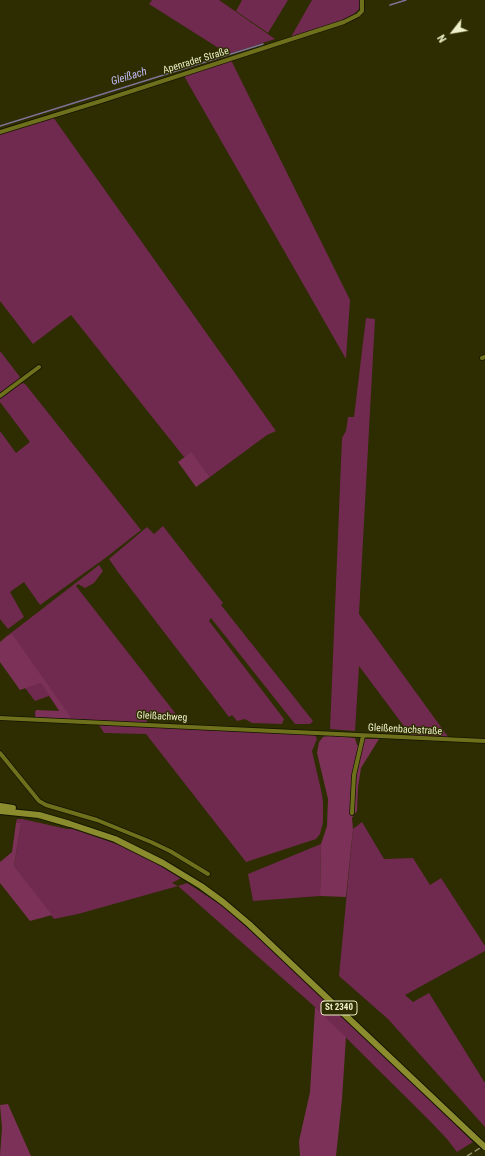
<!DOCTYPE html>
<html>
<head>
<meta charset="utf-8">
<style>
	body { margin:0 }
	#map { position:relative; width:485px; height:1156px; overflow:hidden; background:#2d2d01; font-family:"Roboto Condensed",sans-serif }
	canvas { display:block }
	.north { position:absolute; left:433px; top:12px; width:40px; height:40px; -webkit-text-stroke:3px #2d2d01; paint-order:stroke; rotate:239deg; font-size:11px; font-weight:700; line-height:16px; text-align:center; color:#edf0c8 }
	.north::after { content:''; display:block; margin:auto; width:14px; height:18px; background:#edf0c8; clip-path:polygon(50% 0,100% 100%,50% 72%,0 100%) }
</style>
</head>
<body>
<div id="map">
<canvas width="485" height="1156"></canvas>
<div class="north">N</div>
</div>
<script>
const ctx = document.querySelector('canvas').getContext('2d');
ctx.lineJoin = 'round';
function paint(path, color) {
  ctx.fillStyle = color;
  ctx.fill(path, 'evenodd');
}
function shape(rows) {
  const path = new Path2D();
  for (const r of rows) {
    path.moveTo(r[0], r[1]);
    for (let i = 2; i < r.length; i += 2) path.lineTo(r[i], r[i + 1]);
  }
  return path;
}
function strokePath(path, color, width, dash) {
  ctx.strokeStyle = color;
  ctx.lineWidth = width;
  ctx.lineCap = dash ? 'butt' : 'round';
  ctx.setLineDash(dash || []);
  ctx.stroke(path);
}
function drawText(font, color, halo, rows, align = 'center') {
  ctx.font = font + ' "Roboto Condensed",sans-serif';
  ctx.lineWidth = 3;
  ctx.setLineDash([]);
  ctx.textBaseline = 'middle';
  ctx.strokeStyle = halo;
  ctx.fillStyle = color;
  for (const [text, x, y, turn = 0] of rows) {
    ctx.save();
    ctx.translate(x, y);
    ctx.rotate((+turn || 0) * Math.PI / 180);
    ctx.textAlign = isNaN(turn) ? turn : align;
    if (halo) ctx.strokeText(text, 0, 0);
    ctx.fillText(text, 0, 0);
    ctx.restore();
  }
}
paint(shape([
	[152,0,219,0,275,39,228,54,149,4],
	[242,0,288,0,268,33,236,11],
	[312,0,360,0,360,8,354,14,346,19,291,37],
	[231,60,350,300,346,359,184,76],
	[53,117,276,431,267,435,210,477,191,453,184,457,71,315,33,344,0,301,0,134],
	[366,318,375,319,359,614,449,738,412,737,359,666,355,731,330,729,342,438,346,431,348,417,354,417],
	[0,351,20,377,19,379,0,393],
	[23,383,26,385,141,530,108,556,40,605,24,582,10,592,24,617,8,629,0,619,0,431,16,453,30,442,0,402,0,398,17,385],
	[163,526,223,603,221,605,313,721,310,724,295,724,211,618,209,621,284,719,282,724,252,723,245,719,237,721,232,715,229,717,118,572,109,559,147,527,154,534],
	[99,565,103,571,94,583,85,588,78,584,76,586,179,718,145,718,148,723,35,717,35,711,59,711,49,696,35,701,25,688,39,683,7,636],
	[99,725,315,735,317,739,312,751,321,790,323,801,323,822,320,834,316,839,246,862,146,734,104,733],
	[17,819,22,819,67,829,75,829,122,846,152,860,181,878,172,883,178,886,187,883,221,905,276,953,404,1074,473,1142,457,1152,447,1139,430,1121,315,1007,178,886,78,914,54,919,14,866,21,823,16,823],
	[362,822,384,859,413,858,430,885,441,878,485,946,485,951,405,995,413,1002,429,993,485,1083,485,1127,388,1019,339,976,353,829],
	[321,844,320,896,253,901,248,874]
]), '#702a4f');
paint(shape([
	[191,452,210,477,196,487,178,462],
	[12,634,72,719,36,717,36,710,60,711,41,683,20,690,0,662,0,642,7,636],
	[331,735,355,738,357,745,362,746,364,739,379,739,361,768,358,787,357,811,352,818,353,829,346,897,320,896,321,844,327,826,328,799,317,753,319,742,323,737],
	[16,823,21,823,14,866,52,915,30,921,0,883,0,862,12,852],
	[315,1007,346,1037,342,1099,336,1156,300,1156,299,1141,310,1092],
	[8,1104,31,1156,0,1156,2,1128,0,1105]
]), '#7c3158');
strokePath(shape([
	[390,5,406,0],
	[0,126,263,44]
]), '#7d7398', 1.5);
const minor = shape([
	[0,132,101,101,344,22,358,15,362,11,362,0],
	[482,358,485,357],
	[0,396,39,367],
	[0,718,485,741],
	[0,753,39,801,46,805,97,820,151,842,170,851,208,874],
	[352,813,354,775,363,736]
]);
const primary = shape([
	[0,806,13,808],
	[0,811,39,815,70,824,115,839,163,863,201,886,223,902,249,924,473,1136]
]);
strokePath(minor, '#141500', 5.5);
strokePath(primary, '#141500', 8);
strokePath(minor, '#6f701b', 4);
strokePath(primary, '#8a8c2d', 6);
strokePath(shape([
	[467,1156,485,1145]
]), '#8d8f65', 1.5, [6, 3]);
const primaryBridge = shape([
	[473,1136,485,1147]
]);
strokePath(primaryBridge, '#141500', 8, []);
strokePath(primaryBridge, '#8a8c2d', 6);
for (const [x, y, w] of [
	[339,1008,36]
]) {
  const box = new Path2D();
  box.roundRect(x - w / 2, y - 7, w, 14, 3);
  ctx.fillStyle = '#2d2d01';
  ctx.fill(box);
  strokePath(box, '#edf0c8', 1);
}
drawText('bold 9px', '#edf0c8', null, [
	["St 2340",339,1008]
]);
drawText('10px', '#edf0c8', '#2d2d01', [
	["Apenrader Straße",196,61,-17],
	["Gleißachweg",162,717,3],
	["Gleißenbachstraße",405,730,3]
]);
drawText('italic 11px', '#c2baf8', '#2d2d01', [
	["Gleißach",129,77,-17]
]);
</script>
</body>
</html>
